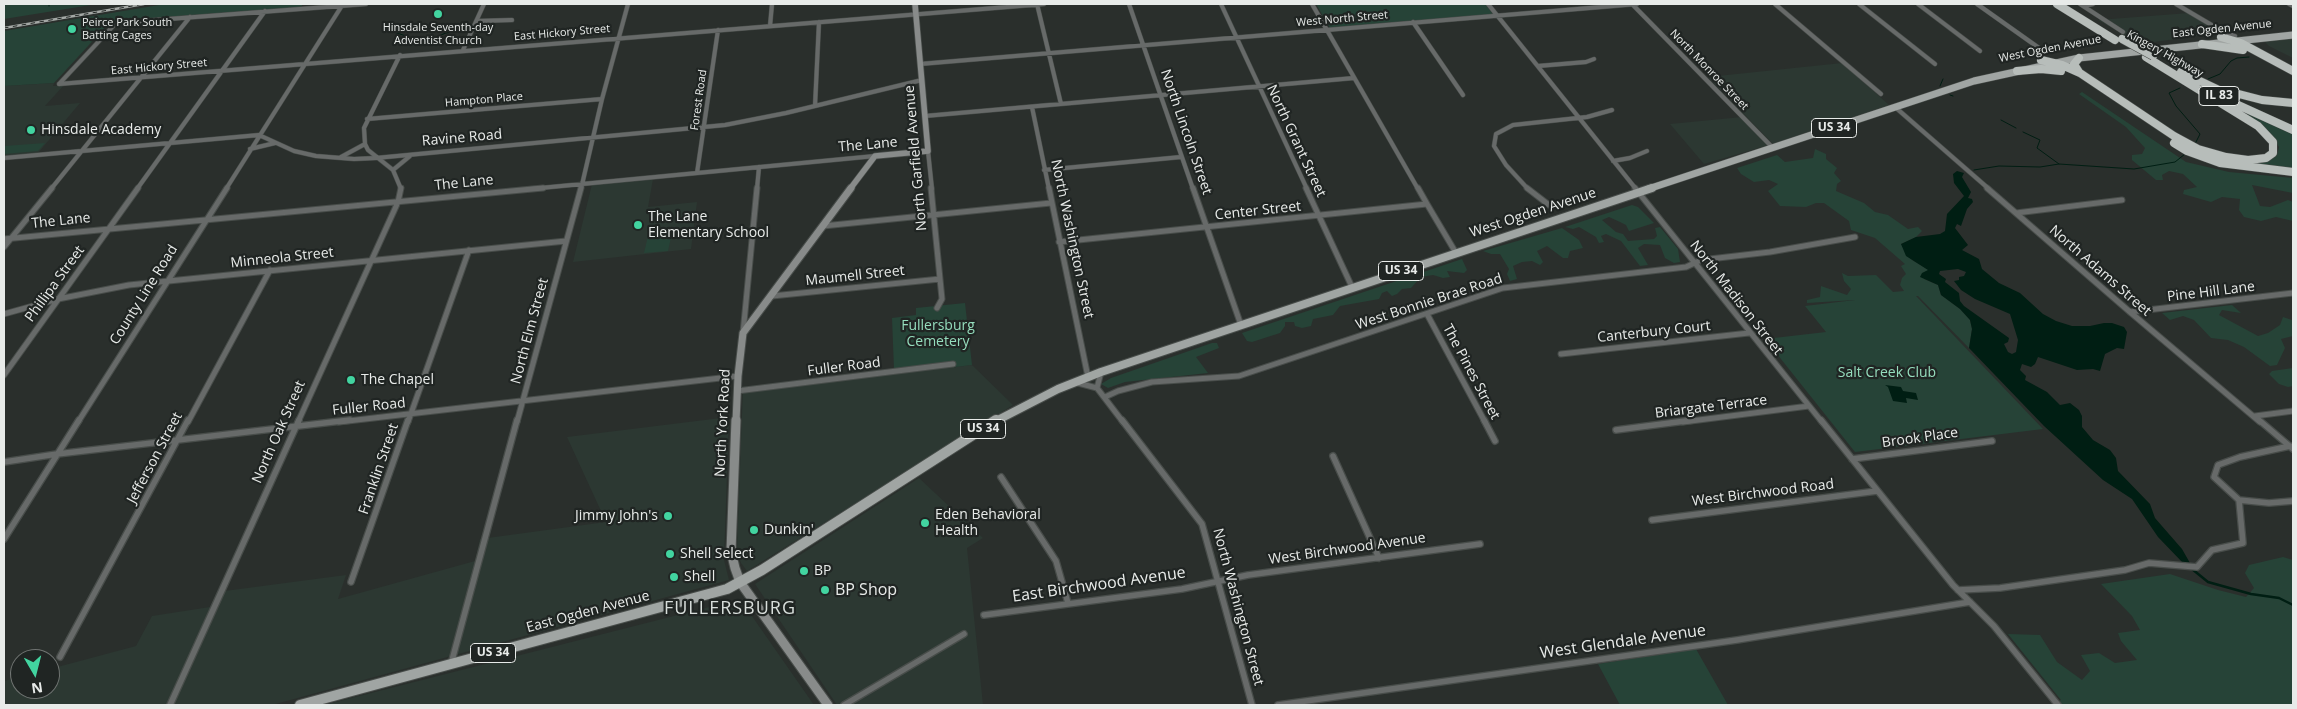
<!DOCTYPE html>
<html>
<head>
<meta charset="utf-8">
<style>
	body { margin:0 }
	#map { position:relative; width:2297px; height:709px; overflow:hidden; background:#2a2f2c; font-family:"Open Sans",sans-serif }
	canvas { display:block }
	.frame { position:absolute; inset:0; border:5px solid #e8ebe9; pointer-events:none }
	.north { position:absolute; left:10px; top:649px; width:50px; height:50px; box-sizing:border-box; background:#202523; border:1px solid #707472; border-radius:50%; rotate:172deg; font-size:14px; font-weight:700; line-height:20px; text-align:center; color:#e8ebe9 }
	.north::after { content:''; display:block; margin:auto; width:18px; height:22px; background:#42d4a0; clip-path:polygon(50% 0,100% 100%,50% 72%,0 100%) }
</style>
</head>
<body>
<div id="map">
<canvas width="2297" height="709"></canvas>
<div class="frame"></div>
<div class="north">N</div>
</div>
<script>
const ctx = document.querySelector('canvas').getContext('2d');
ctx.lineJoin = 'round';
function paint(path, color) {
  ctx.fillStyle = color;
  ctx.fill(path, 'evenodd');
}
function shape(rows) {
  const path = new Path2D();
  for (const r of rows) {
    path.moveTo(r[0], r[1]);
    for (let i = 2; i < r.length; i += 2) path.lineTo(r[i], r[i + 1]);
  }
  return path;
}
function strokePath(path, color, width, dash) {
  ctx.strokeStyle = color;
  ctx.lineWidth = width;
  ctx.lineCap = dash ? 'butt' : 'round';
  ctx.setLineDash(dash || []);
  ctx.stroke(path);
}
function drawText(font, color, halo, rows, align = 'center') {
  ctx.font = font + ' "Open Sans",sans-serif';
  ctx.lineWidth = 4.5;
  ctx.setLineDash([]);
  ctx.textBaseline = 'middle';
  ctx.strokeStyle = halo;
  ctx.fillStyle = color;
  for (const [text, x, y, turn = 0] of rows) {
    ctx.save();
    ctx.translate(x, y);
    ctx.rotate((+turn || 0) * Math.PI / 180);
    ctx.textAlign = isNaN(turn) ? turn : align;
    if (halo) ctx.strokeText(text, 0, 0);
    ctx.fillText(text, 0, 0);
    ctx.restore();
  }
}
paint(shape([
	[2189,13,2219,33,2140,44,2098,20],
	[2293,38,2293,58,2269,46,2263,40],
	[1842,63,1889,105,1773,144,1708,77],
	[54,83,53,86,64,85,45,106,80,103,38,153,4,156,4,86],
	[1742,117,1769,145,1704,164,1670,124],
	[653,179,648,207,697,202,691,249,573,262,592,184],
	[946,363,947,368,972,365,1013,405,747,571,741,563,737,550,743,387],
	[729,417,724,560,729,580,272,705,4,705,4,681,20,677,20,689,50,689,50,669,136,646,152,616,210,607,217,592,346,575,338,599,475,561,480,539,606,522,567,437],
	[919,478,983,538,967,548,983,705,837,705,755,584],
	[725,603,738,604,747,609,814,705,324,705]
]), '#2c3832');
paint(shape([
	[4,4,97,4,4,19],
	[165,4,303,4,301,7,111,21,54,83,4,86,4,31],
	[1316,4,1485,4,1493,14,1330,28],
	[2082,92,2186,162,2229,172,2293,178,2293,193,2252,185,2260,206,2270,207,2288,200,2293,202,2293,221,2276,217,2261,221,2244,217,2239,210,2240,199,2222,197,2211,202,2183,194,2184,190,2197,187,2183,174,2169,171,2162,175,2163,180,2156,180,2132,160,2132,155,2142,154,2145,148,2126,127,2079,94],
	[2119,104,2122,104,2184,144,2209,154,2251,162,2261,162,2277,155,2279,147,2271,135,2231,105,2293,133,2293,170,2233,164,2195,153],
	[45,143,38,151,4,154,4,146],
	[1815,149,1826,154,1826,159,1837,168,1834,173,1841,181,1837,184,1836,191,1864,203,1875,212,1888,215,1908,229,1918,227,1922,231,1916,237,1901,244,1912,260,1929,270,1924,279,1938,285,1941,295,1960,309,1970,320,1972,329,1969,348,1918,296,1916,296,2043,429,1855,452,1765,339,1826,332,1805,306,1855,300,1807,303,1807,300,1820,297,1821,286,1847,295,1851,289,1844,281,1842,273,1848,276,1876,275,1893,292,1904,291,1900,285,1902,278,1906,274,1901,266,1905,264,1875,238,1851,230,1849,221,1824,203,1816,203,1806,207,1780,206,1768,191,1778,184,1769,180,1754,182,1741,174,1737,168,1777,155,1785,162,1813,158],
	[1632,205,1638,207,1654,223,1629,231,1626,225,1620,222,1609,217,1602,220,1616,232,1623,234,1628,241,1654,239,1657,236,1655,228,1660,227,1678,249,1680,262,1674,263,1665,258,1660,245,1644,244,1638,248,1648,265,1640,266,1621,241,1606,234,1601,236,1604,242,1599,243,1596,237,1579,227,1573,229,1565,227],
	[1562,228,1579,240,1583,248,1570,251,1568,258,1563,258,1547,246,1537,251,1543,262,1540,265,1532,261,1522,262,1513,266,1517,279,1510,281,1507,274,1509,269,1500,254,1491,254,1483,251],
	[672,233,668,251,644,253,648,236],
	[1462,259,1467,270,1464,273,1447,271,1450,277,1443,278,1433,275,1421,277,1411,288,1402,289,1397,294,1392,296,1387,291,1382,293,1379,299,1340,306,1333,315,1313,319,1311,326,1302,328,1295,326,1294,322,1285,322,1285,326,1280,333,1252,342,1247,341,1242,333],
	[965,303,972,365,947,368,946,363,894,369,892,318,916,315,916,308],
	[2232,305,2241,313,2222,310,2219,315,2258,336,2268,333,2280,325,2283,317,2292,320,2293,336,2281,339,2285,348,2277,365,2270,366,2244,347,2228,340,2211,338,2194,320,2183,316,2170,320,2162,313],
	[1212,343,1217,343,1219,348,1196,357,1208,373,1125,382,1108,388,1101,384,1111,378],
	[2293,368,2293,386,2288,387,2279,384,2269,374,2272,371],
	[2283,557,2293,560,2293,705,2062,705,2059,701,2061,700,2008,634,2040,635,2057,662,2082,680,2090,671,2081,655,2099,653,2115,663,2137,660,2121,641,2118,633,2140,630,2132,616,2101,584,2170,574,2218,590,2246,597,2254,588,2245,573,2249,565],
	[1696,649,1728,705,1620,705,1598,664]
]), '#264337');
paint(shape([
	[1957,171,1964,173,1962,177,1971,192,1968,198,1972,199,1973,202,1967,209,1961,226,1957,224,1955,228,1968,245,1962,250,1979,259,1982,269,1999,283,2020,293,2043,314,2056,321,2072,326,2090,326,2104,323,2112,323,2124,327,2127,332,2124,349,2117,348,2105,354,2100,371,2093,369,2077,370,2038,357,2035,364,2031,367,2022,364,2020,370,2026,376,2025,380,2047,392,2060,405,2070,403,2079,410,2082,416,2082,427,2093,440,2110,450,2116,458,2118,471,2150,504,2155,518,2182,549,2190,563,2183,563,2158,537,2132,499,2103,480,2044,426,1969,348,1972,329,1970,320,1960,309,1941,295,1938,285,1920,277,1922,273,1928,270,1906,256,1901,244,1916,237,1940,234,1945,231,1947,214,1964,196,1954,183,1953,174],
	[1958,269,1966,272,1964,276,1959,277,1959,280,1954,281,1961,290,1975,299,2010,314,2018,340,2016,352,2012,354,2008,352,2004,344,2008,342,2009,338,1964,306,1960,301,1959,293,1945,282,1946,279,1939,274,1940,271],
	[1885,385,1901,387,1903,391,1916,393,1918,400,1906,398,1907,403,1893,401,1888,387]
]), '#001e13');
strokePath(shape([
	[49,4,49,6],
	[383,25,385,29,415,39,433,38,446,33,461,31],
	[2208,79,2220,74,2231,61,2237,58,2249,57],
	[1940,86,1943,79],
	[2180,88,2169,93,2176,106,2200,134,2195,144],
	[1950,95,1953,96],
	[2001,120,2016,128],
	[2023,132,2040,140,2037,148,2059,164],
	[1974,170,1999,166,2040,167,2059,164,2134,169,2175,162,2185,154]
]), '#001e13', 1);
strokePath(shape([
	[2192,569,2208,582,2251,594,2279,598,2293,605]
]), '#001e13', 2.5);
const streetFar2 = shape([
	[1037,4,1061,104],
	[1129,4,1193,189],
	[1221,4,1307,189],
	[1312,4,1418,189],
	[1488,4,1636,189],
	[1632,4,1773,148],
	[1775,4,1881,94],
	[1859,4,1935,64],
	[1918,4,1980,51],
	[1977,4,2039,48],
	[2080,4,2123,32],
	[2176,4,2220,30,2235,36],
	[2289,4,2293,6],
	[2084,6,2093,4],
	[477,21,512,20],
	[1413,22,1463,95],
	[770,26,772,4],
	[463,50,484,4],
	[400,55,364,128,365,144,368,150,393,170,401,189],
	[920,64,1637,4],
	[1538,66,1586,62,1594,59],
	[59,84,1044,4],
	[59,84,116,23,366,4],
	[815,106,819,22],
	[1032,107,1049,189],
	[1895,107,1989,189],
	[925,116,1354,78],
	[367,119,602,99],
	[250,149,275,143],
	[928,151,932,189],
	[341,157,365,144],
	[4,158,259,135,294,151,316,156,354,159,376,158,725,125,786,113,922,80],
	[1613,161,1630,158,1647,151],
	[393,170,410,156],
	[1044,170,1181,157],
	[697,173,718,30],
	[51,189,190,17],
	[137,189,265,11],
	[226,189,343,4],
	[530,189,875,156],
	[581,189,602,99,628,4],
	[757,189,759,167],
	[1528,189,1506,165,1494,146,1496,134,1513,125,1587,117,1612,110]
]);
const streetFar1 = shape([
	[931,188,942,299,937,308],
	[1049,188,1088,377],
	[1193,188,1241,325],
	[1306,188,1352,287],
	[1527,188,1549,205],
	[1635,188,1822,422],
	[1987,188,2130,312,2260,422],
	[1427,204,1456,253],
	[2016,213,2122,200],
	[823,226,1051,203],
	[4,239,543,188],
	[1059,242,1427,204,1418,188],
	[4,247,52,188],
	[772,296,940,279],
	[2130,312,2293,293],
	[4,314,58,299,129,285,566,241],
	[1427,314,1485,422],
	[743,333,757,188],
	[1561,354,1749,333],
	[1101,372,1097,388,1123,422],
	[4,375,138,188],
	[1078,383,1097,388],
	[737,391,953,364],
	[1105,397,1118,391,1152,382,1239,376,1503,288,1686,267,1701,260,1770,252,1855,237],
	[2255,416,2293,411],
	[78,422,227,188],
	[188,422,270,270],
	[298,422,398,202,401,188],
	[339,422,738,376],
	[408,422,469,250],
	[517,422,581,188],
	[1683,422,1809,406]
]);
const street = shape([
	[1122,420,1202,524,1252,705],
	[1484,420,1495,441],
	[1821,420,1953,585,1994,626,2058,705],
	[2259,420,2293,449],
	[1616,430,1693,420],
	[2290,446,2240,457,2218,465,2214,477,2239,500,2269,503,2293,501],
	[1333,456,1379,558],
	[1852,459,1992,441],
	[4,462,57,454,350,420],
	[1001,477,1056,561,1068,603],
	[1652,520,1877,491],
	[4,539,79,420],
	[351,582,408,420],
	[1958,590,2000,588,2125,570,2149,563,2197,567,2212,550,2243,543,2239,500],
	[984,615,1182,589,1248,575,1480,544],
	[60,657,188,420],
	[451,664,517,420],
	[170,705,299,420],
	[844,705,964,634],
	[1278,705,1737,640,1970,602]
]);
const secondaryFar2 = shape([
	[850,189,875,156,928,151,915,4]
]);
const secondaryFar1 = shape([
	[736,422,738,376,743,333,851,188]
]);
const secondary = shape([
	[736,420,731,551,735,568,740,582,828,705]
]);
const primaryFar2 = shape([
	[1648,189,1974,81,2079,58,2293,35]
]);
const primaryFar1 = shape([
	[994,422,1058,389,1101,372,1652,188]
]);
const primary = shape([
	[300,705,727,589,762,570,996,420]
]);
const highway = shape([
	[2057,4,2115,40],
	[2221,37,2241,43,2293,71],
	[2202,44,2243,50],
	[2079,58,2074,64,2079,72],
	[2041,60,2062,65,2080,73,2174,136,2198,149,2226,157,2248,160,2266,158,2273,153,2273,142,2258,126,2146,57],
	[2017,71,2041,69,2061,71],
	[2181,72,2236,98],
	[2231,92,2262,100,2293,103],
	[2227,100,2293,130],
	[2174,143,2187,151,2220,163,2293,172]
]);
strokePath(streetFar2, '#484d4a', 5);
strokePath(streetFar1, '#484d4a', 7);
strokePath(street, '#484d4a', 8);
strokePath(secondaryFar2, '#484d4a', 7);
strokePath(secondaryFar1, '#484d4a', 9);
strokePath(secondary, '#484d4a', 11);
strokePath(primaryFar2, '#484d4a', 8);
strokePath(primaryFar1, '#484d4a', 10);
strokePath(primary, '#484d4a', 12);
strokePath(highway, '#484d4a', 9);
strokePath(streetFar2, '#676a69', 4);
strokePath(streetFar1, '#676a69', 5);
strokePath(street, '#676a69', 5.5);
strokePath(secondaryFar2, '#888b8a', 5.5);
strokePath(secondaryFar1, '#888b8a', 7);
strokePath(secondary, '#888b8a', 9);
strokePath(primaryFar2, '#a0a5a3', 7);
strokePath(primaryFar1, '#a0a5a3', 8);
strokePath(primary, '#a0a5a3', 10);
strokePath(highway, '#b7bdba', 8);
const rail = shape([
	[4,28,144,4]
]);
strokePath(rail, '#a4a8a5', 2.5);
strokePath(rail, '#202523', 1, [4.5]);
const highwayBridge = shape([
	[2122,39,2153,56]
]);
strokePath(highwayBridge, '#484d4a', 9, []);
strokePath(highwayBridge, '#b7bdba', 8);
for (const [x, y, r, color] of [
	[438,14,5,"#42d4a0"],
	[72,29,5,"#42d4a0"],
	[31,130,5,"#42d4a0"],
	[638,225,5,"#42d4a0"],
	[351,380,5,"#42d4a0"],
	[668,516,5,"#42d4a0"],
	[925,523,5,"#42d4a0"],
	[754,530,5,"#42d4a0"],
	[670,554,5,"#42d4a0"],
	[804,571,5,"#42d4a0"],
	[674,577,5,"#42d4a0"],
	[825,590,5,"#42d4a0"]
]) {
  const dot = new Path2D();
  dot.arc(x, y, r, 0, 2 * Math.PI);
  ctx.fillStyle = color;
  ctx.fill(dot);
  strokePath(dot, '#202523', 2);
}
drawText('11px', '#e8ebe9', '#202523', [
	["West North Street",1342,19,-5],
	["East Ogden Avenue",2222,29,-6],
	["East Hickory Street",562,33,-5],
	["West Ogden Avenue",2050,49,-11],
	["Kingery Highway",2165,54,29],
	["East Hickory Street",159,67,-5],
	["North Monroe Street",1709,70,46],
	["Hampton Place",484,100,-5],
	["Forest Road",699,100,-82]
]);
drawText('11px', '#e8ebe9', '#202523', [
	["Peirce Park South",82,23],
	["Batting Cages",82,36],
	["Hinsdale Seventh-day",438,28,"center"],
	["Adventist Church",438,41,"center"]
], 'left');
for (const [x, y, w] of [
	[2219,96,40],
	[1834,128,45],
	[1401,271,45],
	[983,429,45],
	[493,653,45]
]) {
  const box = new Path2D();
  box.roundRect(x - w / 2, y - 9.5, w, 19, 4);
  ctx.fillStyle = '#202523';
  ctx.fill(box);
  strokePath(box, '#e8ebe9', 1);
}
drawText('bold 12px', '#e8ebe9', null, [
	["IL 83",2219,96],
	["US 34",1834,128],
	["US 34",1401,271],
	["US 34",983,429],
	["US 34",493,653]
]);
drawText('14px', '#e8ebe9', '#202523', [
	["Hinsdale Academy",41,130],
	["The Lane",648,217],
	["Elementary School",648,233],
	["The Chapel",361,380],
	["Eden Behavioral",935,515],
	["Health",935,531],
	["Jimmy John's",658,516,"right"],
	["Dunkin'",764,530],
	["Shell Select",680,554],
	["BP",814,571],
	["Shell",684,577]
], 'left');
drawText('14px', '#e8ebe9', '#202523', [
	["North Lincoln Street",1186,132,71],
	["Ravine Road",462,138,-5],
	["North Grant Street",1296,141,65],
	["The Lane",868,145,-5],
	["North Garfield Avenue",916,158,-95],
	["The Lane",464,183,-6],
	["Center Street",1258,211,-6],
	["West Ogden Avenue",1533,213,-18],
	["The Lane",61,221,-6],
	["North Washington Street",1072,239,78],
	["Minneola Street",282,258,-6],
	["North Adams Street",2100,271,41],
	["Maumell Street",855,276,-6],
	["Phillipa Street",55,284,-54],
	["Pine Hill Lane",2211,292,-7],
	["County Line Road",144,295,-58],
	["North Madison Street",1736,298,52],
	["West Bonnie Brae Road",1429,302,-18],
	["North Elm Street",530,331,-75],
	["Canterbury Court",1654,332,-6],
	["Fuller Road",844,367,-7],
	["The Pines Street",1471,372,62],
	["Fuller Road",369,407,-6],
	["Briargate Terrace",1711,407,-7],
	["North York Road",723,423,-87],
	["North Oak Street",279,432,-66],
	["Brook Place",1920,438,-8],
	["Jefferson Street",155,458,-62],
	["Franklin Street",379,469,-71],
	["West Birchwood Road",1763,493,-7],
	["West Birchwood Avenue",1347,549,-8],
	["North Washington Street",1238,607,75],
	["East Ogden Avenue",588,612,-15]
]);
drawText('14px', '#95ddbd', '#202523', [
	["Fullersburg",938,326],
	["Cemetery",938,342],
	["Salt Creek Club",1887,373]
]);
drawText('16px', '#e8ebe9', '#202523', [
	["East Birchwood Avenue",1099,585,-8],
	["West Glendale Avenue",1623,642,-8]
]);
drawText('16px', '#e8ebe9', '#202523', [
	["BP Shop",835,590]
], 'left');
ctx.letterSpacing = '1px';
drawText('18px', '#d8dedb', '#202523', [
	["FULLERSBURG",730,609]
]);
ctx.letterSpacing = '0px';
</script>
</body>
</html>
